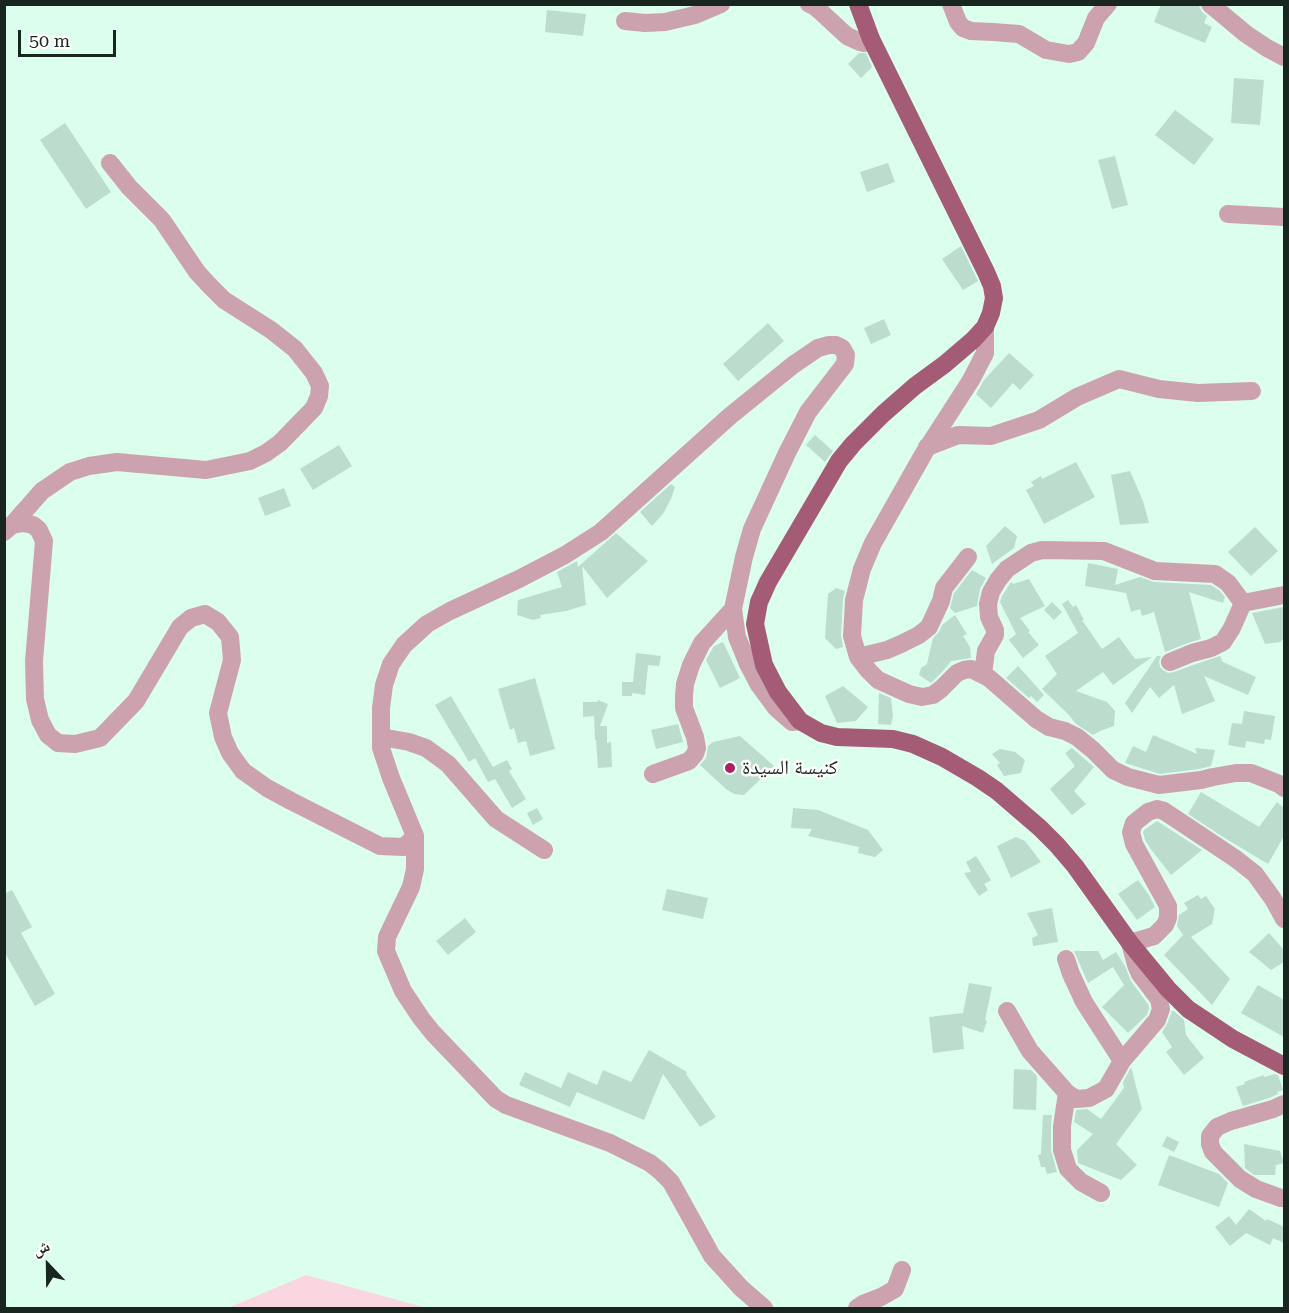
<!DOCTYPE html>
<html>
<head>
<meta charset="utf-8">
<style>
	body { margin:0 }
	#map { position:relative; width:1289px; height:1313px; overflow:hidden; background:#dcfeed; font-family:"Roboto Serif","Noto Naskh Arabic",serif }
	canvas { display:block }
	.frame { position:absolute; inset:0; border:6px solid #192620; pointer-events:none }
	.north { position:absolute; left:18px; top:1235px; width:60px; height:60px; -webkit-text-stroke:4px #fff; paint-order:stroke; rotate:338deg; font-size:16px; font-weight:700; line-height:24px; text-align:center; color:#192620 }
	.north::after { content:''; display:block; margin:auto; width:21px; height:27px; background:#192620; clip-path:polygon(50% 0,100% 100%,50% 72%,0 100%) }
	.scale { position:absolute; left:18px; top:30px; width:98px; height:27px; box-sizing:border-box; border:3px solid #192620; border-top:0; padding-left:8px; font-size:18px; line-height:21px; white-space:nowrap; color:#192620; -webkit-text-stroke:4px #fff; paint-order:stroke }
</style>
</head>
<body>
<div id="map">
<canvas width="1289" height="1313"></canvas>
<div class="frame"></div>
<div class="north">ش</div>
<div class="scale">50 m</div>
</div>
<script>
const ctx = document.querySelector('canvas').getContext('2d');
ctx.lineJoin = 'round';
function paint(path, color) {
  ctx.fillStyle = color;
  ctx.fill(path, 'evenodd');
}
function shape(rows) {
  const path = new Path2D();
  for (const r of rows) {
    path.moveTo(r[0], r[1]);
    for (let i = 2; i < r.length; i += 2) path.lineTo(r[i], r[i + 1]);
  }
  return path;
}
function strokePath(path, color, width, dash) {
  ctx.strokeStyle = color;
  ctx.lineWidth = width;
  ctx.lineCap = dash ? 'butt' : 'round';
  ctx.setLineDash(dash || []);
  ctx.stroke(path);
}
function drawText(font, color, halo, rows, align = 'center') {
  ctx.font = font + ' "Roboto Serif","Noto Naskh Arabic",serif';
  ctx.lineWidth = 5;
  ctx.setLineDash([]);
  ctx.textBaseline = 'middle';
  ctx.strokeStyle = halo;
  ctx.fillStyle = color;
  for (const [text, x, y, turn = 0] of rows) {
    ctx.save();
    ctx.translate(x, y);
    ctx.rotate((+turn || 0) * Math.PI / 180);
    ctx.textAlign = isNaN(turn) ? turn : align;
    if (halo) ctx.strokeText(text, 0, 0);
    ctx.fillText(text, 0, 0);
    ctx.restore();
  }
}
paint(shape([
	[306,1275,427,1308,228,1308]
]), '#fad6e1');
paint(shape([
	[1161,4,1195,4,1199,6,1202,12,1207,16,1204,23,1212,27,1205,43,1154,22],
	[547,10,586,14,583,36,545,32],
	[859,53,866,53,872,67,861,78,848,64],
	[1234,78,1264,80,1260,125,1231,123],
	[1175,110,1214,139,1194,165,1155,135],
	[65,123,111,192,86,209,40,140],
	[1115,156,1128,205,1112,209,1098,160],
	[888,163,895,182,867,192,860,172],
	[961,246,978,281,963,290,942,259],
	[884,319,891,335,871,344,864,328],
	[768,323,784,341,738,381,723,364],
	[1009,353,1034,375,1020,390,1013,383,991,408,976,394,984,380],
	[815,435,833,451,825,462,806,445],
	[339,445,352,466,313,490,300,469],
	[1076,462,1095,497,1044,524,1026,490,1034,486,1031,482,1041,476,1042,479],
	[1130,471,1143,501,1149,523,1120,525,1111,475],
	[671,484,675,487,671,499,663,514,652,526,640,512],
	[284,488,291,506,265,516,258,498],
	[1005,526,1017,536,1014,548,992,564,986,546],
	[1255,527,1278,551,1251,576,1228,552],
	[616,533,648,561,607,598,582,566,586,605,566,611,540,615,541,618,533,620,517,615,518,600,562,587,557,572,577,561,578,567],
	[1088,563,1118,569,1115,585,1140,577,1154,582,1211,585,1220,591,1225,597,1223,603,1189,592,1201,639,1188,643,1165,652,1154,612,1142,616,1140,609,1131,612,1126,593,1085,586],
	[972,570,986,578,980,589,977,606,955,613,950,608,954,593],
	[1029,579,1045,606,1020,618,1030,631,1028,632,1039,645,1023,658,1009,640,1016,634,1000,602,1002,596,1011,582,1013,584],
	[836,588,845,591,843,599,841,635,843,647,836,649,825,638,828,594],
	[1068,600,1073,607,1076,605,1084,620,1082,620,1102,649,1119,637,1135,659,1152,657,1113,685,1103,672,1076,691,1107,702,1115,711,1114,726,1100,731,1093,735,1076,724,1069,715,1042,689,1057,674,1045,656,1078,633,1062,604],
	[1052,602,1062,612,1054,620,1044,610],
	[1283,607,1284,611,1284,638,1280,642,1265,644,1252,613],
	[955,615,967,634,963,636,970,647,971,658,951,661,944,670,931,683,919,675,921,668,927,664,933,638,939,632,942,625],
	[723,642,740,678,720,688,706,660,714,646],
	[636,653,661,656,659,666,648,665,645,695,632,693,632,696,622,696,622,682,633,682],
	[1157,656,1161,656,1159,661,1160,667,1163,670,1168,673,1174,672,1196,664,1220,656,1223,662,1256,677,1248,695,1204,676,1215,701,1182,714,1174,685,1159,698,1150,687,1132,713,1125,703],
	[1018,666,1044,695,1037,702,1031,696,1029,698,1006,678],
	[535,678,555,749,530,756,526,741,518,743,514,728,510,730,498,689],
	[843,686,868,707,856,721,837,723,825,696],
	[879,693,891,698,893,716,891,725,878,724],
	[451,696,493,767,507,760,512,769,509,771,526,799,512,808,495,779,488,782,475,758,469,762,435,705],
	[598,700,608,704,600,726,607,726,607,743,611,742,612,767,598,768,596,740,595,740,594,716,583,717,583,702,597,702],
	[1244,711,1275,716,1271,740,1265,739,1264,744,1246,741,1245,748,1228,745,1232,723,1242,724],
	[678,724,683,742,656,749,651,730],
	[1153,735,1197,754,1195,748,1215,750,1211,766,1199,769,1160,774,1125,763,1133,746,1146,752],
	[740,736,774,766,744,795,734,794,726,789,700,765,706,758,708,746,713,742],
	[1072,748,1094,767,1074,791,1086,804,1072,815,1050,789,1075,766,1065,753],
	[1000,749,1015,752,1025,760,1021,773,1004,776,997,765,1000,763,992,754],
	[1201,792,1259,827,1277,802,1284,808,1284,836,1268,864,1223,837,1188,814],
	[537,808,543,819,533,825,527,813],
	[793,808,818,810,868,830,883,850,875,857,858,853,859,847,808,836,812,829,791,828],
	[1157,821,1202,850,1171,875,1150,848,1145,840,1143,832,1144,830],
	[1016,837,1025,841,1041,862,1011,878,997,846],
	[976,856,991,880,984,884,988,890,979,896,964,873,971,872,966,862],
	[1138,880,1149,895,1155,907,1137,920,1118,894],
	[667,889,708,898,703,919,662,910],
	[12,890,32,927,21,933,55,994,35,1006,4,951,4,894],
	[1198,895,1201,899,1206,896,1215,909,1212,924,1191,937,1230,979,1212,1005,1164,955,1183,935,1177,926,1179,915,1188,909,1184,903],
	[1052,908,1058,942,1033,946,1032,938,1038,935,1027,913],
	[465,918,476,932,448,955,436,941],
	[1269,933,1284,950,1284,962,1271,970,1249,952],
	[1074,951,1098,951,1103,960,1116,952,1125,966,1131,981,1148,1004,1149,1008,1147,1015,1128,1033,1102,1007,1124,985,1113,967,1088,983],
	[969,983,992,987,985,1020,987,1021,983,1033,962,1026,964,1049,933,1053,929,1017,963,1013],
	[1258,985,1284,1000,1284,1037,1241,1013],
	[1172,1011,1174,1011,1184,1020,1186,1035,1204,1058,1184,1075,1166,1052,1172,1047,1162,1032,1167,1024],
	[649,1050,687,1072,686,1074,716,1117,700,1127,663,1074,644,1120,577,1092,570,1107,519,1085,525,1072,561,1088,568,1072,597,1085,603,1070,631,1082],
	[1131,1067,1142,1109,1116,1144,1137,1165,1121,1180,1078,1163,1077,1150,1093,1134,1074,1122,1076,1110,1087,1109,1101,1119,1124,1088,1123,1082],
	[1014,1069,1031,1070,1037,1076,1036,1110,1013,1109],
	[1275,1074,1278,1075,1283,1090,1277,1092,1278,1094,1269,1098,1243,1106,1236,1087,1245,1084,1244,1082,1264,1075,1264,1077],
	[1043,1115,1052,1115,1051,1126,1051,1150,1057,1172,1047,1174,1045,1167,1041,1167,1038,1155,1041,1154],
	[1167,1136,1179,1142,1174,1152,1162,1146],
	[1244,1144,1280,1151,1284,1163,1276,1165,1275,1175,1254,1175,1245,1168],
	[1169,1155,1219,1174,1228,1183,1219,1207,1158,1185],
	[1249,1209,1266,1221,1267,1219,1284,1227,1284,1243,1273,1238,1270,1245,1246,1233,1230,1246,1215,1227,1229,1216,1236,1225]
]), '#bcddcd');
strokePath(shape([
	[809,4,814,6,821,12,847,36,860,42,864,43,871,39],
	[951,4,958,22,963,28,971,31,993,32,1019,34,1046,50,1069,54,1078,52,1086,43,1096,18,1108,4],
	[1210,4,1246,34,1267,48,1284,57],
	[625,21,645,23,665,22,695,15,721,4],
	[1228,214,1284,217],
	[927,447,958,435,991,436,1039,420,1077,397,1119,379,1159,389,1198,393,1252,391],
	[12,525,42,491,70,472,89,466,117,462,206,470,250,461,266,453,280,443,314,408,319,396,320,386,314,373,295,349,271,330,224,300,210,286,197,272,162,220,129,187,110,163],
	[4,532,12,525,23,523,33,525,39,530,44,541,34,661,35,699,40,720,48,735,58,743,75,744,100,738,136,701,180,627,191,618,205,614,218,622,230,637,232,660,218,713,223,737,230,753,243,771,267,788,291,801,380,846,404,847,415,836],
	[968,557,944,588,941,601,929,627,919,635,901,644,887,650,858,657,868,670,878,680,909,694,922,697,933,695,941,689,957,673,964,670,971,669,989,678,1036,719,1049,727,1065,731,1077,737,1093,750,1113,770,1128,777,1159,785,1201,780,1213,777,1236,773,1251,773,1279,784,1284,788],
	[858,657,852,636,854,600,862,569,873,543,924,453,971,380,985,353,985,327],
	[1170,662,1192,653,1211,648,1223,642,1232,628,1243,603],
	[983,674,986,651,995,635,995,630,989,617,988,604,991,592,998,580,1007,569,1031,553,1042,550,1104,551,1155,571,1215,574,1228,583,1243,603,1284,595],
	[381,737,409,742,426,748,448,764,496,819,544,850],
	[653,774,689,761,695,754,697,748,695,737,684,708,684,696,685,684,691,665,702,643,733,609],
	[1066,959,1071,974,1084,1002,1122,1061],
	[1007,1011,1030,1051,1067,1093,1076,1099,1089,1098,1106,1089,1122,1061,1157,1020,1161,1009,1159,999,1140,974,1136,965,1130,943,1154,936,1165,925,1168,918,1168,906,1134,844,1131,832,1134,823,1148,812,1157,809,1164,811,1236,859,1255,874,1273,899,1284,919],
	[1067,1093,1062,1126,1062,1150,1068,1169,1081,1182,1101,1193],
	[1284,1104,1273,1109,1231,1121,1217,1127,1210,1136,1210,1144,1213,1152,1240,1179,1256,1189,1281,1198,1284,1198],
	[764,1308,741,1288,712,1256,671,1182,660,1171,650,1163,610,1143,506,1105,496,1099,433,1033,421,1018,403,991,386,951,387,937,411,887,415,869,415,836,391,778,381,748,381,708,384,685,391,664,404,645,427,624,450,611,519,579,565,555,601,532,730,416,793,365,818,348,829,345,836,345,842,348,846,355,845,364,808,412,787,453,752,529,744,557,733,609,737,637,748,664,759,685,776,708,792,722,800,721],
	[857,1308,863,1304,881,1297,895,1289,902,1270]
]), '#cca2af', 18);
strokePath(shape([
	[858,4,871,39,986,272,992,286,994,298,991,313,985,327,973,340,945,364,915,386,883,414,853,444,839,461,768,582,759,602,755,624,764,665,778,692,800,721,821,733,837,737,893,739,913,744,942,757,978,778,997,791,1040,828,1057,845,1075,866,1130,943,1168,989,1188,1009,1233,1039,1284,1066]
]), '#a45c76', 18);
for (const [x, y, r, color] of [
	[730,768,6,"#ab2062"]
]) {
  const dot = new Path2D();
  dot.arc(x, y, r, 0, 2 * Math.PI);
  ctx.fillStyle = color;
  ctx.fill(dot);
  strokePath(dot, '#fff', 2);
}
drawText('20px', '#192620', '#fff', [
	["كنيسة السيدة",742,768]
], 'left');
</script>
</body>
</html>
